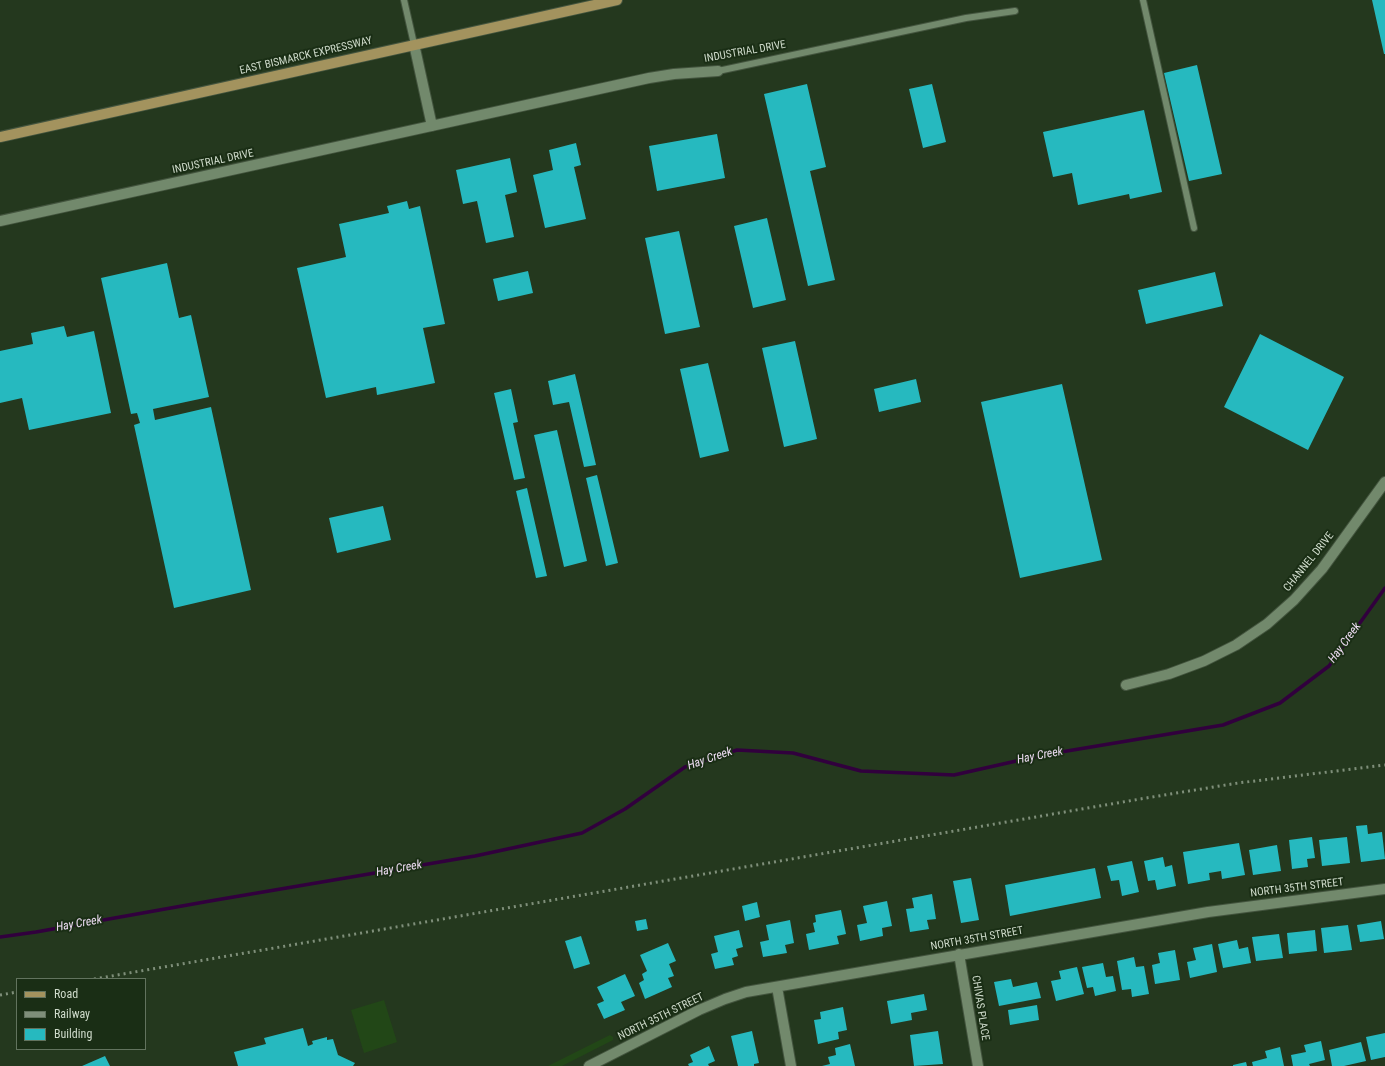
<!DOCTYPE html>
<html>
<head>
<meta charset="utf-8">
<style>
	body { margin:0 }
	#map { position:relative; width:1385px; height:1066px; overflow:hidden; background:#24381e; font-family:"Roboto Condensed",sans-serif }
	canvas { display:block }
	.legend { position:absolute; left:16px; top:978px; width:130px; height:72px; box-sizing:border-box; background:#1a2e15; border:1px solid #62735e; margin:0; padding:5px 7px; list-style:none; font-size:12px; color:#cfdbcb }
	.legend li { display:flex; align-items:center; gap:8px; height:20px }
	.legend b { width:20px; border:1px solid #62735e }
</style>
</head>
<body>
<div id="map">
<canvas width="1385" height="1066"></canvas>
<ul class="legend">
<li><b style="height:5px;background:#a3935e"></b>Road</li>
<li><b style="height:5px;background:#7f8f7a"></b>Railway</li>
<li><b style="height:11px;background:#26b9bf"></b>Building</li>
</ul>
</div>
<script>
const ctx = document.querySelector('canvas').getContext('2d');
ctx.lineJoin = 'round';
function paint(path, color) {
  ctx.fillStyle = color;
  ctx.fill(path, 'evenodd');
}
function shape(rows) {
  const path = new Path2D();
  for (const r of rows) {
    path.moveTo(r[0], r[1]);
    for (let i = 2; i < r.length; i += 2) path.lineTo(r[i], r[i + 1]);
  }
  return path;
}
function strokePath(path, color, width, dash) {
  ctx.strokeStyle = color;
  ctx.lineWidth = width;
  ctx.lineCap = dash ? 'butt' : 'round';
  ctx.setLineDash(dash || []);
  ctx.stroke(path);
}
function drawText(font, color, halo, rows, align = 'center') {
  ctx.font = font + ' "Roboto Condensed",sans-serif';
  ctx.lineWidth = 4;
  ctx.setLineDash([]);
  ctx.textBaseline = 'middle';
  ctx.strokeStyle = halo;
  ctx.fillStyle = color;
  for (const [text, x, y, turn = 0] of rows) {
    ctx.save();
    ctx.translate(x, y);
    ctx.rotate((+turn || 0) * Math.PI / 180);
    ctx.textAlign = isNaN(turn) ? turn : align;
    if (halo) ctx.strokeText(text, 0, 0);
    ctx.fillText(text, 0, 0);
    ctx.restore();
  }
}
paint(shape([
	[384,1000,397,1042,364,1053,351,1010],
	[610,1035,613,1037,613,1040,562,1066,548,1066]
]), '#224717');
strokePath(shape([
	[0,937,36,932,210,901,475,856,582,833,625,809,685,767,737,750,793,753,861,771,954,775,1043,755,1223,725,1280,703,1329,666,1385,588]
]), '#31003d', 3.5);
paint(shape([
	[1372,0,1385,0,1385,54,1384,54],
	[1197,65,1222,174,1189,181,1164,73],
	[807,84,826,167,810,171,835,280,808,286,764,94],
	[932,84,946,142,923,148,909,89],
	[1144,110,1162,192,1130,199,1129,194,1078,205,1072,173,1053,177,1043,132],
	[717,134,725,178,657,191,649,146],
	[576,143,581,165,574,167,586,219,545,228,533,175,553,170,549,150],
	[510,158,517,192,505,195,514,237,486,243,477,201,463,204,456,170],
	[407,201,409,209,420,206,445,324,423,328,435,383,377,395,376,387,326,398,297,268,346,257,339,224,389,213,387,206],
	[767,218,786,300,753,308,734,226],
	[679,231,700,327,665,334,645,238],
	[167,263,179,318,191,315,209,397,153,409,155,420,211,407,251,590,174,608,134,425,140,423,137,413,131,414,101,278],
	[528,271,533,293,498,301,493,279],
	[1215,272,1223,306,1146,324,1138,290],
	[64,326,67,337,94,331,111,413,29,430,22,398,0,403,0,351,33,344,31,333],
	[1260,334,1344,377,1308,450,1224,407],
	[795,341,817,439,784,447,762,348],
	[708,363,729,451,700,458,680,369],
	[575,374,596,465,584,467,569,402,553,405,548,381],
	[916,379,921,402,879,412,874,389],
	[1062,384,1102,560,1020,578,981,402],
	[511,389,518,422,513,423,525,478,514,480,494,393],
	[557,430,587,561,564,567,534,435],
	[597,475,618,563,606,566,586,478],
	[527,488,547,576,536,578,516,491],
	[383,506,391,540,337,553,329,518],
	[1367,825,1368,834,1382,832,1385,859,1361,862,1356,826],
	[1312,837,1315,858,1307,859,1308,867,1292,869,1289,840],
	[1347,837,1350,863,1322,866,1319,840],
	[1239,843,1245,875,1222,879,1221,871,1209,873,1210,880,1188,884,1183,852],
	[1277,845,1281,871,1253,875,1249,850],
	[1163,857,1165,867,1172,865,1176,886,1157,890,1155,880,1148,881,1144,861],
	[1132,861,1139,892,1122,896,1119,880,1111,881,1107,866],
	[1095,868,1101,898,1010,916,1005,885],
	[971,878,979,920,961,923,953,881],
	[932,894,936,919,927,920,929,929,910,932,906,909,914,908,912,898],
	[887,901,892,926,882,928,883,936,860,941,857,925,867,923,863,906],
	[757,902,760,917,745,921,742,906],
	[841,910,846,934,837,936,839,944,809,950,806,934,815,932,813,923,816,922,815,915],
	[646,919,648,929,637,931,635,921],
	[790,920,794,943,785,945,787,953,763,957,760,942,769,940,766,925],
	[1381,921,1384,939,1360,942,1357,925],
	[1348,925,1352,950,1324,953,1321,928],
	[739,930,743,947,736,949,738,956,732,958,734,965,715,969,711,954,718,952,714,936],
	[1315,930,1317,951,1289,954,1287,933],
	[1279,934,1283,958,1256,961,1252,937],
	[581,936,590,964,574,969,565,941],
	[1237,940,1239,949,1248,947,1251,963,1223,968,1218,944],
	[668,943,676,961,669,964,674,976,668,978,672,987,645,999,639,983,644,980,642,974,647,971,640,955],
	[1212,944,1217,972,1190,978,1187,962,1196,960,1193,948],
	[1175,950,1180,980,1155,984,1152,965,1160,963,1158,953],
	[1134,957,1136,967,1144,966,1149,994,1132,997,1131,989,1122,990,1117,961],
	[1103,963,1106,977,1113,976,1116,991,1095,996,1093,987,1087,988,1082,967],
	[1077,967,1084,994,1056,1001,1051,981,1061,979,1059,971],
	[625,974,635,996,621,1002,625,1010,604,1019,597,1004,604,1001,597,987],
	[1011,979,1013,987,1037,982,1041,998,999,1006,994,982],
	[924,994,927,1010,911,1013,912,1020,891,1024,887,1001],
	[1037,1005,1039,1020,1010,1025,1008,1010],
	[843,1007,847,1030,838,1032,839,1039,818,1044,814,1020,821,1019,820,1012],
	[303,1028,308,1046,313,1044,312,1041,327,1037,327,1040,333,1039,338,1055,355,1063,353,1066,238,1066,234,1052,266,1044,264,1038],
	[752,1031,759,1063,754,1064,754,1066,738,1066,731,1036],
	[938,1031,943,1064,914,1066,910,1035],
	[1385,1033,1385,1057,1371,1060,1366,1037],
	[1321,1041,1325,1060,1309,1064,1310,1066,1293,1066,1291,1055,1306,1052,1304,1045],
	[1361,1042,1366,1061,1344,1066,1332,1066,1329,1050],
	[850,1044,855,1066,822,1066,830,1064,828,1057,836,1055,835,1048],
	[709,1046,715,1061,708,1064,709,1066,689,1066,688,1064,693,1062,690,1055],
	[1280,1047,1284,1066,1253,1066,1252,1062,1267,1058,1265,1051],
	[105,1056,110,1066,82,1066],
	[1246,1062,1247,1066,1233,1066,1233,1065]
]), '#26b9bf');
const service = shape([
	[404,0,414,44],
	[1143,0,1194,228],
	[718,71,966,18,1015,11]
]);
const minor = shape([
	[414,44,432,126],
	[0,221,649,78,674,74,718,71],
	[1126,685,1169,674,1204,661,1236,645,1267,624,1294,600,1322,569,1385,482],
	[959,954,978,1066],
	[777,987,791,1066],
	[589,1066,699,1010,725,999,746,992,1208,912,1385,889]
]);
const primary = shape([
	[0,137,617,0]
]);
strokePath(service, '#43543e', 8);
strokePath(minor, '#43543e', 12);
strokePath(primary, '#43543e', 12);
strokePath(service, '#72896c', 6);
strokePath(minor, '#72896c', 10);
strokePath(primary, '#a3935e', 10);
strokePath(shape([
	[94,979,1146,798,1238,783,1385,765],
	[0,995,17,992]
]), '#7f8f7a', 3, [2, 4]);
drawText('11px', '#cfdbcb', '#1a2e15', [
	["INDUSTRIAL DRIVE",745,52,-10],
	["EAST BISMARCK EXPRESSWAY",306,56,-13],
	["INDUSTRIAL DRIVE",213,162,-12],
	["CHANNEL DRIVE",1309,562,-51],
	["NORTH 35TH STREET",1297,888,-7],
	["NORTH 35TH STREET",977,939,-10],
	["CHIVAS PLACE",980,1008,81],
	["NORTH 35TH STREET",661,1017,-26]
]);
drawText('italic 12px', '#eddcf2', '#1a2e15', [
	["Hay Creek",1345,643,-54],
	["Hay Creek",1040,756,-11],
	["Hay Creek",710,759,-19],
	["Hay Creek",399,869,-10],
	["Hay Creek",79,924,-10]
]);
</script>
</body>
</html>
